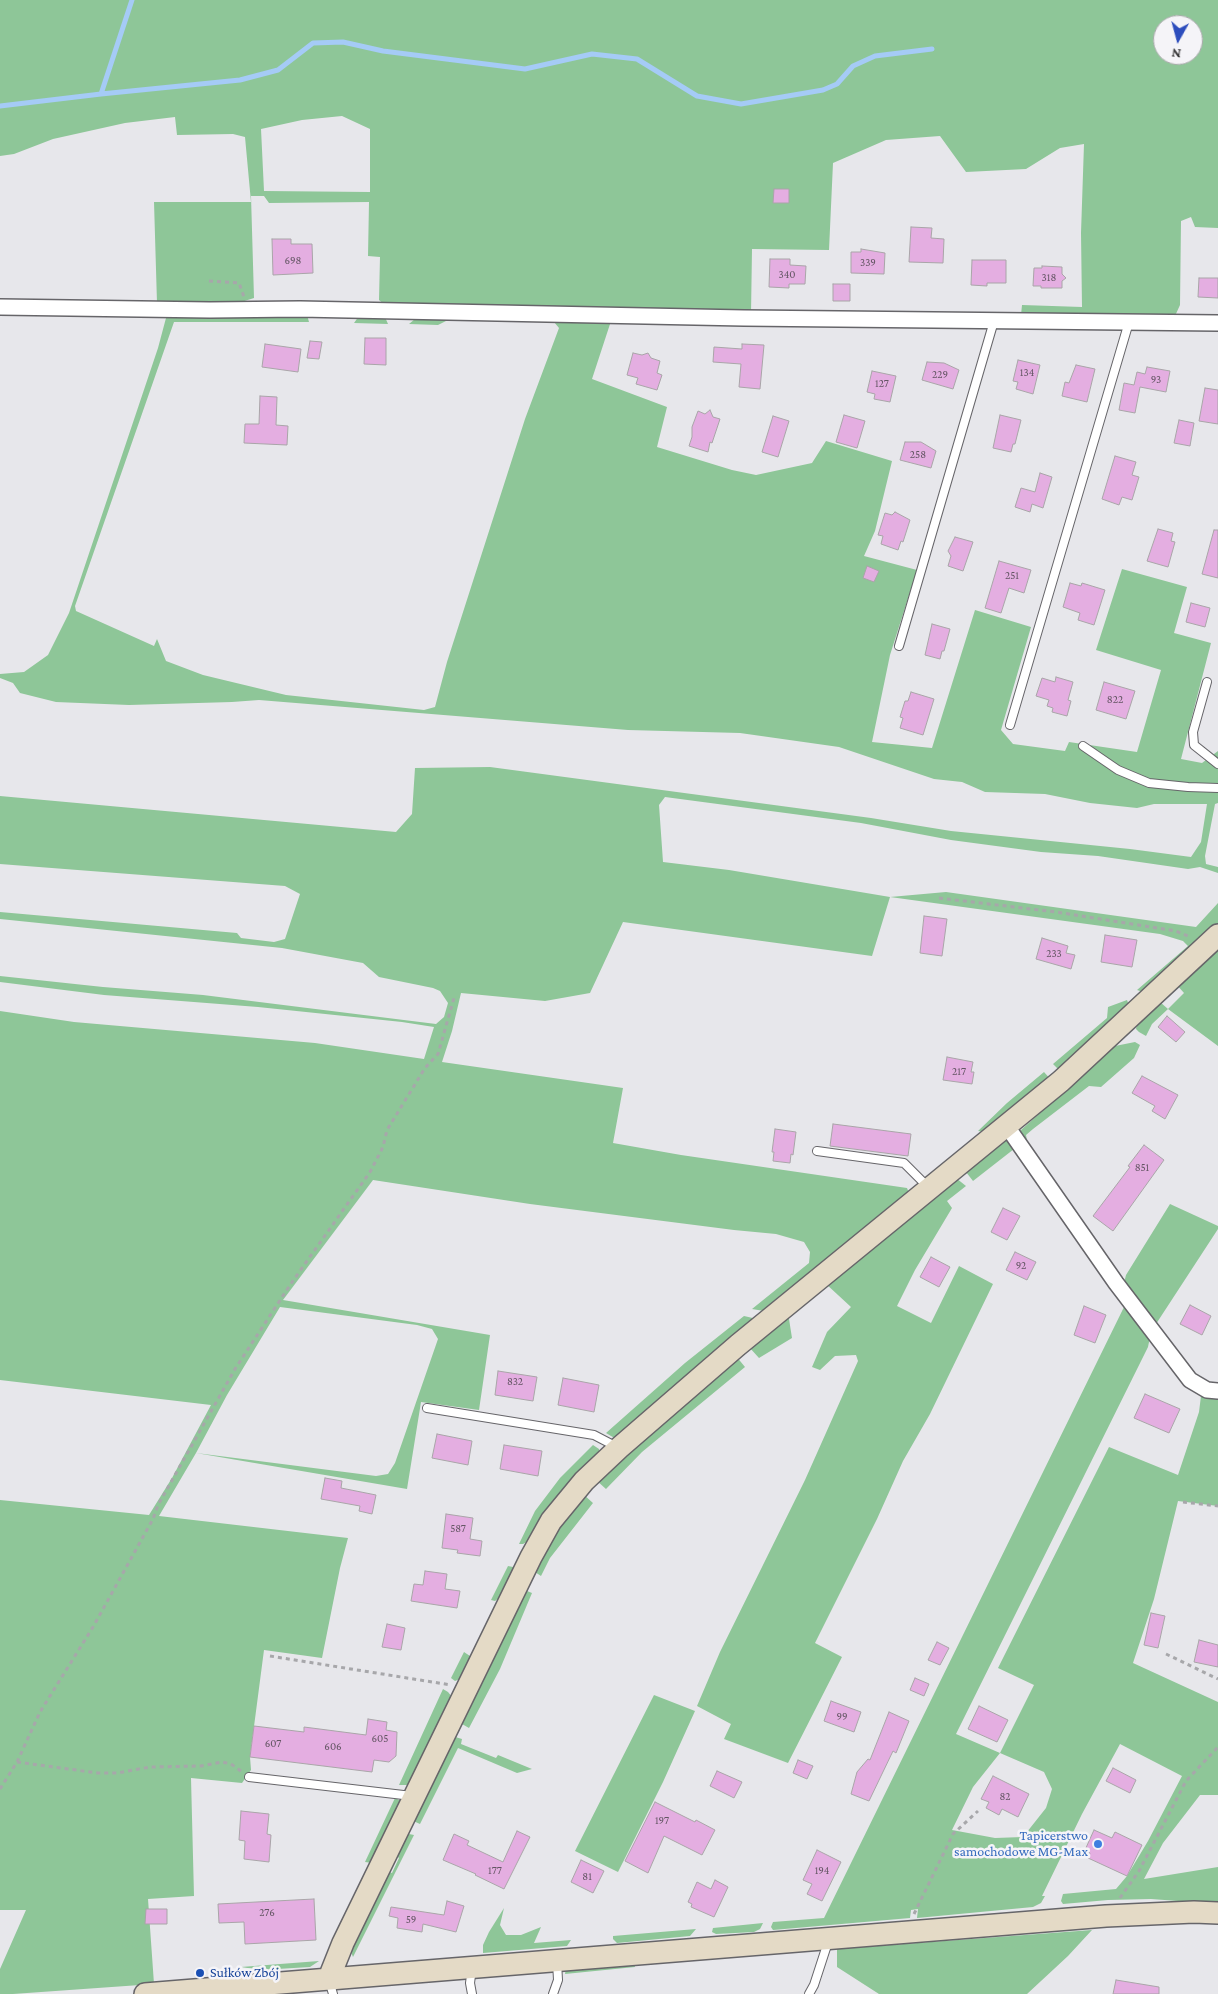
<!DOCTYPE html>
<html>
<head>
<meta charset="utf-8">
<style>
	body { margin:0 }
	#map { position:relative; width:1218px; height:1994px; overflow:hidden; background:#e7e7eb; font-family:"Crimson Pro",serif }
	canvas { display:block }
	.north { position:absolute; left:1153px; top:15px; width:50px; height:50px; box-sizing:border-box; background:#f5f4f8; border:1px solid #aaa9ac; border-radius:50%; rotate:187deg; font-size:14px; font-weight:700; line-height:20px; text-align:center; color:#3a393b }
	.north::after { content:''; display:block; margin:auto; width:18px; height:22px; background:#2d4dbd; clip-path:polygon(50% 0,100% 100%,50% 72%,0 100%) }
</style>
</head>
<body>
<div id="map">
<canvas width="1218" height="1994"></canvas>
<div class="north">N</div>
</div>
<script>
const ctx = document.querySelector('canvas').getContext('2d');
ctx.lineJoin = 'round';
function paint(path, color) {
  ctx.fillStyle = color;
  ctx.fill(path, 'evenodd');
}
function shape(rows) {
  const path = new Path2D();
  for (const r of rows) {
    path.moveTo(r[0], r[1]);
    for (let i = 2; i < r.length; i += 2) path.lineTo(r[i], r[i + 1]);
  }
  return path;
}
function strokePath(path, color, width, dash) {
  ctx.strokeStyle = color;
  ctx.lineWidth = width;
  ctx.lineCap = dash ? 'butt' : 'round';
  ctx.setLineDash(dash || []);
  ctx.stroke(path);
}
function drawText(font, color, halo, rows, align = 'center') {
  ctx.font = font + ' "Crimson Pro",serif';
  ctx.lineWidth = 5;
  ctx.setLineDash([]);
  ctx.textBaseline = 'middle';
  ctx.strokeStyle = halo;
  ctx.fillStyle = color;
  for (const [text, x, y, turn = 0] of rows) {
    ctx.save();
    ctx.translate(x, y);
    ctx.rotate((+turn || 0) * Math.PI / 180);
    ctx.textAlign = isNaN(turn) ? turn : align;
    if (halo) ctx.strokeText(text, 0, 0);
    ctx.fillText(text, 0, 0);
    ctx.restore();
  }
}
paint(shape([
	[0,0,1218,0,1218,228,1195,227,1191,217,1181,221,1180,305,1175,316,1021,315,1022,305,1082,307,1081,233,1084,144,1060,148,1026,169,966,172,940,136,886,140,833,163,829,250,752,249,751,314,386,306,379,300,380,257,368,256,369,202,269,203,264,196,251,196,254,298,235,304,157,303,154,202,251,202,245,137,233,134,177,135,175,117,125,123,53,139,14,154,0,156],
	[1163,25,1193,25,1193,55,1163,55],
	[342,116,370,129,370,192,264,191,261,129,302,120],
	[0,314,307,315,309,322,174,322,75,606,76,611,154,646,157,639,166,661,203,675,286,695,424,710,435,707,447,662,525,419,559,328,554,322,448,320,438,325,409,324,415,319,611,321,592,379,667,407,657,447,732,470,756,475,812,463,826,441,892,461,875,531,864,556,917,570,890,655,872,742,932,748,975,610,1031,627,1001,730,1013,744,1065,751,1069,742,1137,752,1161,670,1096,650,1122,569,1187,587,1174,633,1211,643,1181,759,1202,763,1218,751,1218,803,1215,804,1205,856,1206,864,1218,867,1218,873,1200,867,1188,869,1098,856,1041,852,951,840,861,823,665,797,659,805,663,862,729,870,890,897,946,892,1196,927,1218,903,1218,925,1143,992,1137,990,1188,946,1183,941,1160,934,890,897,872,956,623,922,590,993,545,1001,461,993,452,1031,442,1062,623,1088,613,1143,681,1155,907,1188,909,1193,764,1311,752,1309,809,1263,810,1252,804,1242,776,1234,734,1230,530,1204,373,1180,283,1300,490,1335,479,1410,421,1402,407,1489,196,1453,159,1516,348,1538,340,1568,322,1658,264,1650,250,1757,251,1770,242,1783,191,1778,194,1896,148,1899,154,1984,13,1994,0,1994,0,1969,26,1910,0,1910,0,1500,149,1515,172,1478,211,1405,0,1380,0,1011,74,1022,315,1043,424,1059,434,1027,402,1022,258,1007,104,995,0,982,0,976,103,987,203,995,436,1024,444,1017,448,1003,440,991,433,988,379,977,363,963,282,948,0,919,0,912,237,933,241,938,274,942,285,939,300,894,285,886,0,864,0,796,396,832,412,814,415,768,490,767,871,818,951,831,1130,849,1191,857,1201,842,1207,804,1154,804,1137,808,1090,803,1045,794,985,792,962,782,934,779,839,747,740,733,628,730,259,700,232,702,129,705,56,702,20,693,13,683,0,678,0,674,24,672,48,655,69,613,158,348,166,318],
	[280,1307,417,1325,432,1329,438,1339,395,1463,388,1474,376,1476,196,1453,227,1395],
	[359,316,385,317,388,324,354,323],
	[1218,945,1218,1046,1168,1009,1152,1024,1146,1036,1139,1032,1136,1029,1137,1024,1160,1002,1168,1009,1184,993,1176,984],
	[1127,1000,1130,1008,1065,1070,1057,1068,1053,1064,1107,1018,1108,1007],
	[1135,1042,1140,1045,1134,1058,1101,1087,1089,1086,1033,1129,1026,1135,1028,1146,1021,1136,1021,1130,1115,1046],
	[1044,1072,1052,1081,985,1132,978,1131,1007,1103],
	[1002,1141,1008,1141,1014,1149,973,1181,966,1172],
	[956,1178,966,1186,947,1201,952,1208,915,1270,897,1306,931,1323,959,1266,993,1284,930,1414,903,1461,877,1519,815,1643,842,1657,788,1763,724,1739,731,1724,697,1706,720,1652,805,1480,858,1361,856,1355,835,1356,820,1370,812,1367,827,1332,851,1307,825,1283],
	[1170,1204,1218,1226,1218,1229,1156,1324,1124,1283,1126,1275],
	[1125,1305,1150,1337,1148,1347,956,1734,1000,1753,1034,1685,998,1668,1109,1447,1178,1475,1199,1412,1201,1396,1218,1397,1218,1506,1178,1501,1154,1599,1133,1663,1218,1702,1218,1795,1200,1795,1163,1843,1144,1879,1218,1867,1218,1904,1151,1899,1108,1900,1063,1904,1061,1901,1063,1894,1116,1889,1127,1876,1148,1841,1182,1776,1120,1744,1082,1814,1042,1896,1045,1896,1041,1903,1033,1907,917,1918,918,1909,911,1910,910,1918,773,1930,771,1927,773,1922,824,1918],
	[1000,1753,1044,1772,1052,1789,1046,1808,1023,1837,995,1838,952,1830,973,1787],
	[786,1314,789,1319,792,1338,759,1358,749,1347],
	[744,1316,757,1319,616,1439,606,1433,685,1363],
	[736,1356,745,1367,642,1452,606,1489,596,1480],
	[593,1445,599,1449,599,1453,530,1540,523,1544,519,1544,535,1511,560,1478],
	[583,1494,593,1503,550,1558,541,1576,532,1570,541,1553],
	[508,1566,513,1567,515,1570,499,1598,495,1601,491,1600],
	[522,1589,532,1593,500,1669,469,1728,462,1724,460,1719],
	[464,1652,473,1658,460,1679,455,1681,451,1678],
	[443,1689,448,1692,452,1697,411,1785,399,1785],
	[654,1695,695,1711,663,1782,618,1872,575,1851],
	[452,1736,462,1739,461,1744,496,1758,498,1755,532,1769,517,1773,458,1748,420,1824,411,1820],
	[395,1798,401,1801,372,1863,365,1862],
	[404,1833,414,1835,353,1957,351,1952,352,1940,385,1871,392,1873,399,1858,394,1854],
	[504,1908,500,1925,506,1935,521,1935,541,1927,534,1943,571,1940,567,1946,483,1953,483,1945,489,1932],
	[763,1923,760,1929,754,1932,716,1934,712,1932,713,1928],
	[696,1929,690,1936,617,1943,613,1939,613,1936],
	[1092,1930,1068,1956,1027,1994,879,1994,837,1967,837,1949],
	[319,1961,310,1967,261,1970,241,1967],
	[634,1962,635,1967,565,1974,566,1968]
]), '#8ec698');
strokePath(shape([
	[101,94,240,80,278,70,313,43,343,42,383,51,525,69,592,54,637,59,697,96,741,104,823,90,837,84,853,66,875,56,932,49],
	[0,106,101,94,132,0]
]), '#a5cbf6', 5);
const building = shape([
	[774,189,789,189,789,203,773,203,774,189],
	[911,227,932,228,931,238,944,239,943,263,909,262,911,227],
	[272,239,291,239,291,244,312,244,313,273,273,275,272,239],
	[861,249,885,253,884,274,851,273,851,252,861,252,861,249],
	[770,259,790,259,790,265,806,266,805,284,789,284,789,288,769,287,770,259],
	[972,260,1006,260,1006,283,987,283,987,286,971,285,972,260],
	[1042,266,1062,267,1062,274,1066,278,1062,281,1062,288,1041,288,1041,286,1033,286,1034,268,1042,268,1042,266],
	[1199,278,1218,278,1218,298,1198,297,1199,278],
	[833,284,850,284,850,301,833,301,833,284],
	[365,338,386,338,386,365,364,364,365,338],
	[310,341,322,342,319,359,307,358,310,341],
	[265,344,301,349,298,372,262,367,265,344],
	[742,344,764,345,760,389,739,387,741,364,713,362,714,347,742,349,742,344],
	[633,353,642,355,648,353,651,358,660,361,657,373,662,375,657,390,636,384,638,378,627,375,633,353],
	[1018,360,1040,365,1033,394,1016,389,1018,382,1013,381,1018,360],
	[927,362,944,363,959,370,953,389,922,380,927,362],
	[1076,365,1095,369,1087,402,1062,396,1065,382,1069,383,1076,365],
	[1147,367,1170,371,1166,392,1140,387,1135,413,1119,410,1124,383,1134,385,1137,372,1145,374,1147,367],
	[872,371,896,376,890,402,874,399,875,394,867,392,872,371],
	[1205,388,1218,390,1218,424,1199,421,1205,388],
	[260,396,277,397,276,425,288,426,287,445,244,443,245,424,259,424,260,396],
	[710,410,713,417,720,419,712,443,710,442,708,452,689,446,692,437,692,427,698,411,705,414,710,410],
	[844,415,865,421,857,448,836,442,844,415],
	[1000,415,1021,420,1015,444,1013,444,1011,452,993,448,1000,415],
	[773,416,789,421,778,457,762,452,773,416],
	[1179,420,1194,423,1190,446,1174,443,1179,420],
	[905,442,921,442,936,451,931,468,900,460,905,442],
	[1115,456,1136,462,1132,475,1139,477,1132,500,1122,497,1119,505,1102,499,1115,456],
	[1040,473,1052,477,1043,508,1032,504,1030,512,1015,507,1021,488,1035,492,1040,473],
	[895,512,910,520,903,542,901,541,898,550,881,544,883,536,878,535,885,513,892,515,895,512],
	[1158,529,1173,533,1171,541,1175,542,1168,567,1147,561,1158,529],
	[1214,530,1218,530,1218,578,1202,574,1214,530],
	[955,537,973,542,963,571,948,566,951,556,948,551,955,537],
	[999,561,1031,570,1024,593,1009,588,1001,613,985,608,999,561],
	[867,566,879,571,874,582,863,578,867,566],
	[1070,583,1081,586,1082,583,1105,590,1094,625,1078,620,1080,613,1063,607,1070,583],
	[1191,603,1210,608,1205,627,1186,622,1191,603],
	[932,624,950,629,944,651,942,651,940,659,925,655,932,624],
	[1056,677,1073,682,1068,700,1071,701,1067,716,1052,712,1053,708,1047,706,1049,700,1036,696,1042,678,1055,682,1056,677],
	[1104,682,1135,691,1126,719,1096,710,1104,682],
	[911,692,934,699,923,735,900,728,903,718,900,717,905,701,908,701,911,692],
	[924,916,947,919,942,956,920,953,924,916],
	[1105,935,1137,940,1132,967,1101,962,1105,935],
	[1042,938,1068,946,1066,953,1075,955,1071,969,1036,959,1042,938],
	[1167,1016,1185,1032,1176,1042,1158,1027,1167,1016],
	[947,1057,973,1062,971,1072,974,1072,972,1084,943,1080,947,1057],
	[1142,1076,1178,1095,1165,1119,1152,1111,1155,1106,1132,1093,1142,1076],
	[833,1124,911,1134,908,1156,830,1146,833,1124],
	[775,1129,796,1132,793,1155,791,1154,790,1163,773,1161,774,1152,772,1152,775,1129],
	[1144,1145,1164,1160,1113,1231,1093,1216,1130,1167,1128,1166,1144,1145],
	[1003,1208,1020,1216,1007,1240,991,1232,1003,1208],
	[1015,1252,1036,1262,1027,1280,1006,1270,1015,1252],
	[931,1257,950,1267,939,1287,920,1277,931,1257],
	[1190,1305,1211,1316,1202,1335,1180,1324,1190,1305],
	[1084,1306,1106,1315,1095,1343,1074,1335,1084,1306],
	[498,1371,537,1377,533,1401,495,1395,498,1371],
	[563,1378,599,1385,594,1412,558,1405,563,1378],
	[1145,1394,1180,1409,1169,1433,1134,1418,1145,1394],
	[437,1434,472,1441,468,1465,432,1458,437,1434],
	[504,1445,542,1451,538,1476,500,1469,504,1445],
	[325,1478,342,1481,341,1488,376,1495,372,1514,359,1511,360,1506,321,1499,325,1478],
	[446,1514,473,1518,470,1539,482,1541,480,1556,457,1553,458,1550,442,1548,446,1514],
	[425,1571,447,1574,445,1589,460,1591,457,1608,411,1601,414,1584,423,1585,425,1571],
	[1151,1613,1165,1616,1158,1648,1144,1645,1151,1613],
	[387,1624,405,1628,401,1650,382,1647,387,1624],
	[1199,1640,1218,1645,1218,1667,1194,1662,1199,1640],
	[937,1642,949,1648,940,1665,928,1660,937,1642],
	[915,1678,929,1684,924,1696,910,1690,915,1678],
	[831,1701,861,1712,854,1732,824,1721,831,1701],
	[979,1706,1008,1720,997,1742,968,1729,979,1706],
	[889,1712,909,1721,896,1753,893,1751,869,1801,851,1794,857,1772,868,1759,870,1760,889,1712],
	[368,1719,387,1722,386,1730,397,1732,396,1756,389,1762,374,1760,372,1772,250,1757,254,1726,304,1732,304,1727,366,1735,368,1719],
	[798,1760,813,1766,807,1779,793,1773,798,1760],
	[1113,1768,1136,1780,1130,1793,1106,1781,1113,1768],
	[717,1771,742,1782,734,1798,710,1786,717,1771],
	[993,1776,1029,1794,1018,1817,1002,1809,999,1815,986,1808,989,1802,981,1799,993,1776],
	[655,1802,695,1822,696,1820,715,1830,702,1855,664,1836,648,1873,625,1861,655,1802],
	[241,1811,269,1814,267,1834,271,1835,269,1862,244,1859,245,1841,239,1840,241,1811],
	[1094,1830,1112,1838,1115,1832,1142,1845,1127,1876,1088,1858,1090,1853,1085,1850,1094,1830],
	[517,1831,530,1837,504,1889,475,1875,476,1874,443,1860,454,1834,469,1841,467,1845,503,1862,517,1831],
	[817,1850,841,1862,822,1901,807,1894,812,1884,803,1880,817,1850],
	[581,1860,604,1871,593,1893,571,1882,581,1860],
	[715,1880,728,1887,714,1917,691,1907,692,1904,688,1902,697,1882,711,1889,715,1880],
	[314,1899,316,1940,245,1944,244,1922,219,1923,218,1904,314,1899],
	[447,1901,464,1906,456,1932,423,1924,422,1932,397,1928,398,1918,389,1916,391,1907,444,1915,447,1901],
	[146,1909,167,1909,167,1924,145,1924,146,1909],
	[1116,1980,1159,1987,1159,1994,1113,1994,1116,1980]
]);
paint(building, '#e4aee1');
strokePath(building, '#a9a5a8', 1);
const lane = shape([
	[899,646,994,321],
	[1207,682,1193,732,1194,745,1218,764],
	[1010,725,1129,322],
	[1083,746,1118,770,1149,783,1188,787,1218,788],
	[817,1151,904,1163,929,1188],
	[427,1408,594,1435,617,1447],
	[249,1777,412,1796],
	[329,1980,333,1994],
	[472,1994,470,1983,472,1968],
	[553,1994,558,1980,557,1962],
	[809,1994,814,1985,829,1939]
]);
const street = shape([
	[0,307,210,310,300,309,744,318,1218,323],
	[1006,1125,1116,1283,1190,1380,1207,1390,1218,1391]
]);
const secondary = shape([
	[329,1978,343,1943,531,1557,551,1521,584,1481,619,1448,738,1345,1061,1081,1218,935],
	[145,1994,1106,1916,1194,1912,1218,1913]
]);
strokePath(lane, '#666569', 10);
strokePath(street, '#666569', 18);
strokePath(secondary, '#666569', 24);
strokePath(shape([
	[209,281,239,283,244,297],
	[939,898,1056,912,1176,931,1190,937],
	[1183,1502,1218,1506],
	[1166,1654,1218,1679],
	[270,1656,451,1685],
	[17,1762,98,1773,117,1773,150,1767,201,1766,222,1762,231,1764,241,1771],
	[0,1789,17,1762,40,1712,93,1627,153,1519,158,1505,235,1369,290,1285,370,1172,383,1147,387,1130,425,1068,438,1054,454,998],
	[1120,1898,1139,1871,1186,1781,1218,1747],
	[914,1914,953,1834,978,1811]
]), '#a7a7aa', 3, [4, 4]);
strokePath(lane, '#fff', 8);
strokePath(street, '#fff', 15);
strokePath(secondary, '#e4dac6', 21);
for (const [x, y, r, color] of [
	[1098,1844,5,"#3f7fe0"],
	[200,1973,5,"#1a4fb4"]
]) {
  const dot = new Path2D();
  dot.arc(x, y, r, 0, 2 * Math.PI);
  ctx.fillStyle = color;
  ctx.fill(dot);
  strokePath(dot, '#f5f4f8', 2);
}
drawText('11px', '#645664', null, [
	["698",293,261],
	["339",868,263],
	["340",787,275],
	["318",1049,278],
	["134",1027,373],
	["229",940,375],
	["93",1156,380],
	["127",882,384],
	["258",918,455],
	["251",1012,576],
	["822",1115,700],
	["233",1054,954],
	["217",959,1072],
	["851",1142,1168],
	["92",1021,1266],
	["832",515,1382],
	["587",458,1529],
	["99",842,1717],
	["605",380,1739],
	["607",273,1744],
	["606",333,1747],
	["82",1005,1797],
	["197",662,1821],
	["177",495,1871],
	["194",822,1871],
	["81",587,1877],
	["276",267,1913],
	["59",411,1920]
]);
drawText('14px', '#366cbe', '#f5f4f8', [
	["Tapicerstwo",1088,1836],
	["samochodowe MG-Max",1088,1852]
], 'right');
drawText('14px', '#164399', '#f5f4f8', [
	["Sułków Zbój",210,1973]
], 'left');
</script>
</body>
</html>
